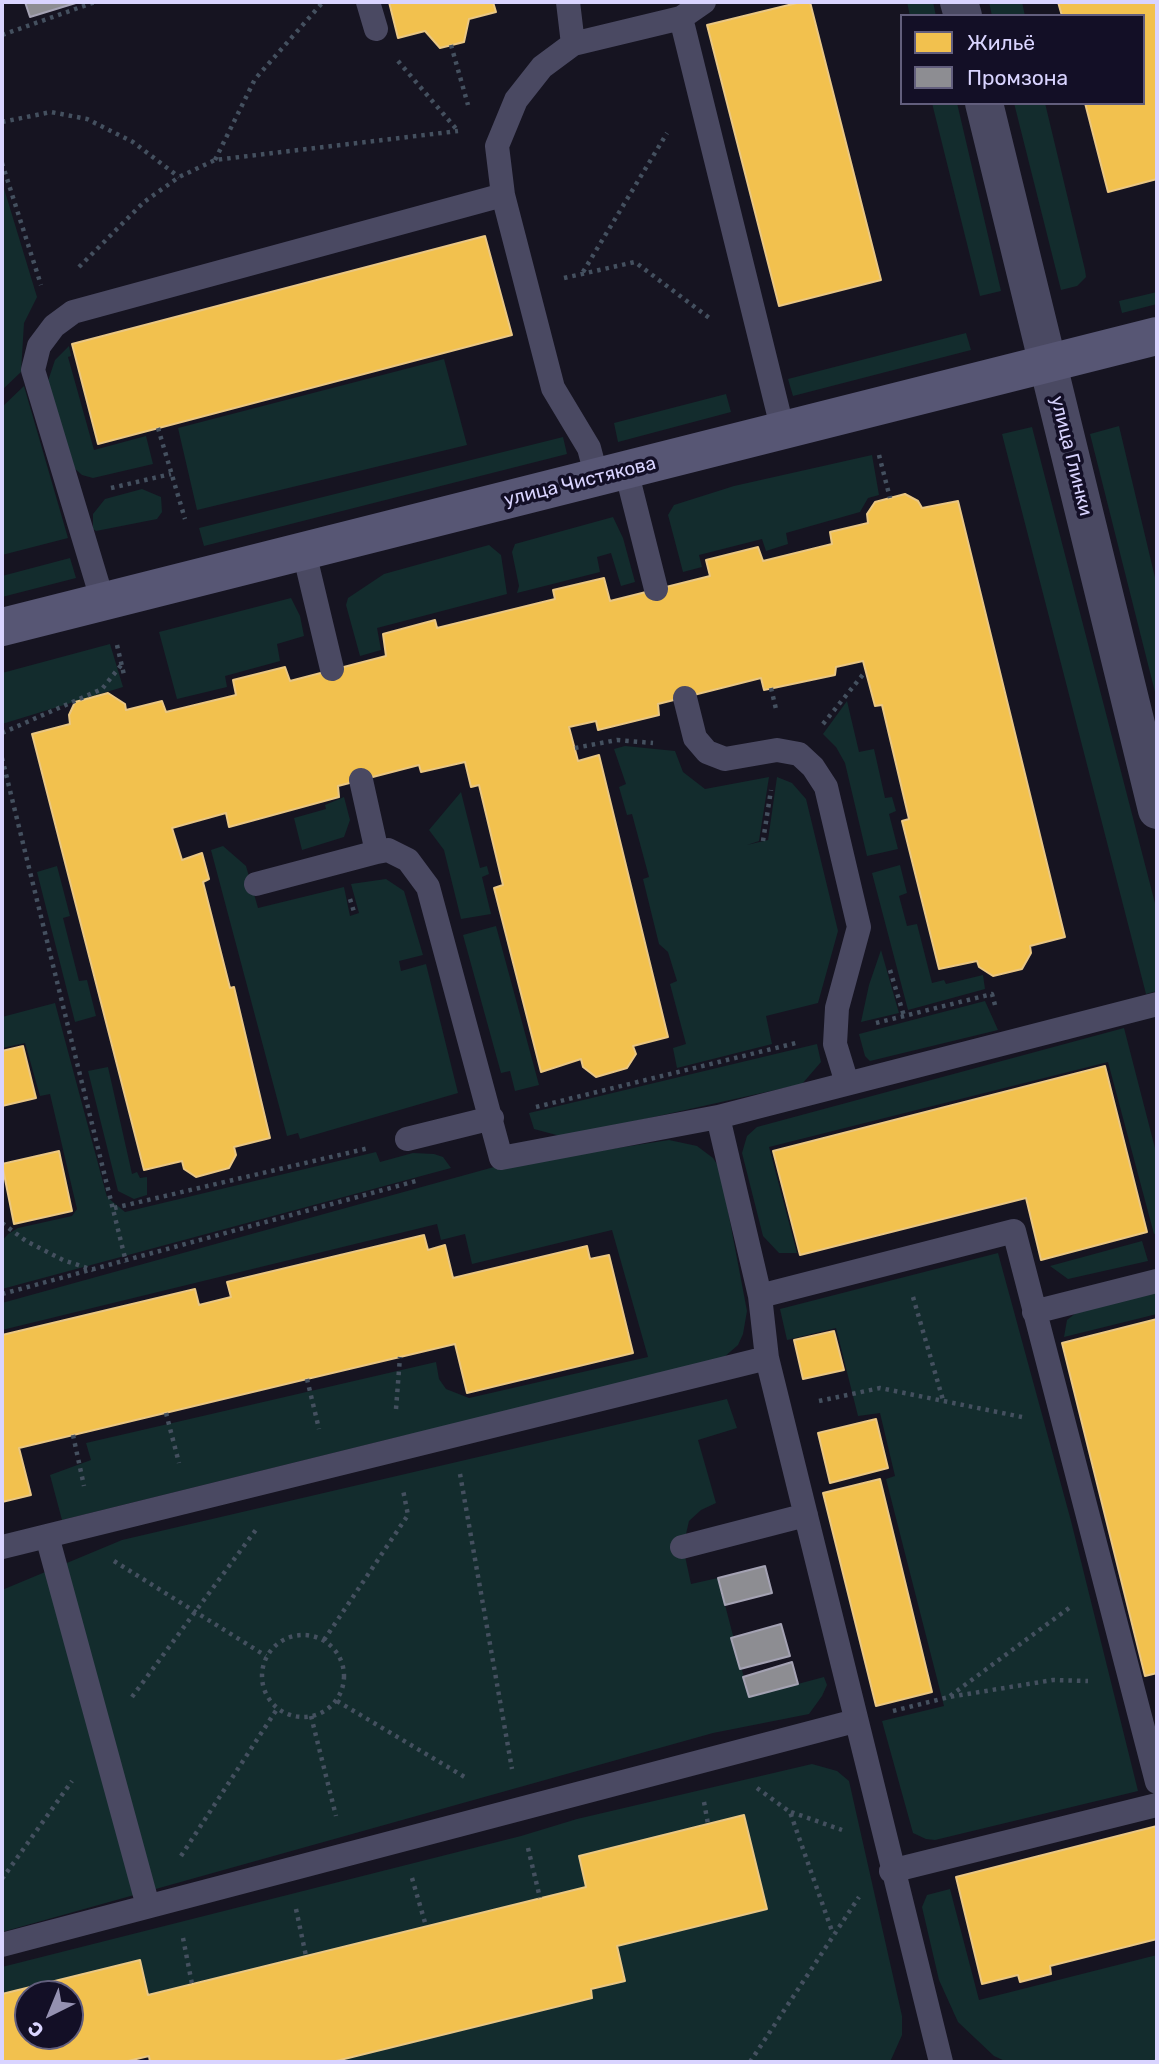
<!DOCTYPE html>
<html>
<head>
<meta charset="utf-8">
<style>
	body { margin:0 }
	#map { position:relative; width:1159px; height:2064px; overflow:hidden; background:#161421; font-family:Rubik,sans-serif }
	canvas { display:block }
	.frame { position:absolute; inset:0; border:4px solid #d9d4ff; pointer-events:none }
	.legend { position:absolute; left:900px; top:14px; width:245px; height:91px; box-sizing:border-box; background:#130f26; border:2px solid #625e7d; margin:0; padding:9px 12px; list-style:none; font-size:21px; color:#d9d4ff }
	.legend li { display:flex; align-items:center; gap:14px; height:35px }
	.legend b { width:35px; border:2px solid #625e7d }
	.north { position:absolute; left:14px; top:1980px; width:70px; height:70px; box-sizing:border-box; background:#130f26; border:2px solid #625e7d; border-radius:50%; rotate:223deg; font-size:19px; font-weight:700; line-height:28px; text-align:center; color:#d9d4ff }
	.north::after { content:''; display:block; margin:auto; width:24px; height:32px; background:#9591b1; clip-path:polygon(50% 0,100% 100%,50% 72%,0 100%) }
</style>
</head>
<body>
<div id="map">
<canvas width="1159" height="2064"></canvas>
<div class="frame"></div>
<ul class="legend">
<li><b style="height:19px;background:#f2c14e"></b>Жильё</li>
<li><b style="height:19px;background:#8d8d92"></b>Промзона</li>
</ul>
<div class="north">С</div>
</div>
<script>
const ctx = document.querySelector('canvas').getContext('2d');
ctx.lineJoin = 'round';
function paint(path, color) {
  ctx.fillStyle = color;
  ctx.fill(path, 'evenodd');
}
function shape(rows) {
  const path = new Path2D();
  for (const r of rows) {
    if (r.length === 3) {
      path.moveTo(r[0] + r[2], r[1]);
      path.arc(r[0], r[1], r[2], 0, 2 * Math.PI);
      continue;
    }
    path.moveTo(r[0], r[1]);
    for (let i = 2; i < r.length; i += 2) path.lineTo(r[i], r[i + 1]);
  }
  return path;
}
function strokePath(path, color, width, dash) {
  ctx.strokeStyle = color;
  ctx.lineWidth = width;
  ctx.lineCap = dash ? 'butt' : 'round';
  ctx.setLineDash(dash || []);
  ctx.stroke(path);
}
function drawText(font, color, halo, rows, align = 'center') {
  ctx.font = font + ' Rubik,sans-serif';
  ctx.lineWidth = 7;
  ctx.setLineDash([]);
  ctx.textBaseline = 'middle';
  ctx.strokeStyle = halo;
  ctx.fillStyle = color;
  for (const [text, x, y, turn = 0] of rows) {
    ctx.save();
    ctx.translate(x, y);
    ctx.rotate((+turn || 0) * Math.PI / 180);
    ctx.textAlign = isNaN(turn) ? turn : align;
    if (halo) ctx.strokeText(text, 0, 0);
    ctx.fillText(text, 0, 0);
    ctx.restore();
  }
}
paint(shape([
	[907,2,933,2,936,16,910,16],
	[989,2,1022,2,1025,16,992,16],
	[932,103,957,103,1001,291,980,296],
	[1014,103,1045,103,1085,270,1086,277,1077,286,1061,290],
	[2,182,37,297,24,323,21,372,2,390],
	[1157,292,1157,304,1122,313,1119,301],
	[966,333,971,350,793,396,788,379],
	[69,346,71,356,68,357,94,450,146,436,153,464,93,478,82,475,73,467,48,381,55,360],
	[444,359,467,445,197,510,178,428],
	[24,386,68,538,2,555,2,407],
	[726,394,731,412,618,442,614,423],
	[1119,426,1157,586,1157,700,1090,434],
	[1032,427,1157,911,1157,991,1146,994,1002,434],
	[563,437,567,454,204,546,199,528],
	[872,455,879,495,868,498,860,512,786,533,788,544,766,551,762,539,699,555,702,567,683,572,668,515,674,505,734,486],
	[142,489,161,497,162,512,157,519,96,531,93,529,93,514,105,499],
	[613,517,623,538,635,582,621,586,611,553,597,557,600,572,517,593,519,586,512,552,515,544],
	[489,545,501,555,507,594,377,628,381,650,360,656,346,605,348,598,384,574],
	[70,558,76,578,2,597,2,576],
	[291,598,300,616,304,636,277,644,280,661,225,676,227,687,177,699,159,632],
	[110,644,123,687,2,724,2,673],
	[847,701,859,752,874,749,885,798,892,797,896,811,889,814,898,849,867,856,845,763,836,747,823,734],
	[625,746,675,751,683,772,705,789,769,777,759,841,747,845,768,840,777,777,792,783,806,799,838,931,818,1003,766,1016,772,1044,677,1068,673,1048,686,1044,670,984,677,981,668,952,659,944,643,879,649,877,632,814,627,815,619,787,626,784,614,749],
	[461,792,480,868,487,866,489,874,482,877,491,914,461,919,444,850,429,830],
	[344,797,350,820,344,837,302,850,294,818,326,809,325,805],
	[223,846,246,866,258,908,344,887,350,916,359,913,351,884,386,879,404,891,423,955,399,961,401,971,426,964,458,1093,300,1139,298,1133,287,1136,211,850],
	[900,865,907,893,899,896,907,926,917,924,932,983,944,980,946,984,983,975,985,989,908,1010,872,873],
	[57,866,70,916,63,918,79,981,87,980,96,1016,75,1022,37,872],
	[496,926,539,1085,515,1091,510,1071,501,1073,463,935],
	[881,950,899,1013,861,1022,869,985],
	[985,1001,998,1030,870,1061,865,1056,859,1034],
	[55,1003,107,1197,125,1212,376,1152,380,1162,413,1153,434,1154,443,1157,451,1168,2,1289,2,1241,8,1234,18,1228,72,1216,77,1209,50,1094,40,1096,25,1043,2,1048,2,1017],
	[1124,1028,1157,1156,1157,1233,1154,1234,1108,1062,769,1147,797,1253,779,1253,763,1236,742,1153,747,1136,757,1127],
	[817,1044,821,1062,802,1084,564,1137,534,1129,529,1113],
	[108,1067,132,1174,137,1172,140,1178,147,1177,147,1195,134,1199,118,1191,88,1071],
	[669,1140,697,1146,713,1158,720,1169,747,1311,743,1334,738,1345,723,1358,521,1414,402,1436,62,1520,50,1475,91,1460,86,1443,436,1362,439,1379,446,1389,469,1398,648,1357,612,1230,472,1264,465,1234,441,1240,437,1224,2,1330,2,1303,494,1167],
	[1142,1241,1148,1261,1068,1279,1050,1266],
	[998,1253,1071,1521,1138,1791,935,1840,926,1839,913,1833,882,1721,944,1706,886,1479,895,1476,880,1413,858,1416,836,1328,787,1340,780,1309],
	[1157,1292,1157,1314,1064,1337,1067,1320,1077,1312],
	[727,1399,737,1428,698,1440,716,1503,701,1510,689,1521,683,1547,691,1584,718,1578,749,1697,824,1677,827,1685,822,1696,809,1714,713,1733,2,1932,2,1590,122,1540],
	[812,1764,837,1771,849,1781,902,2016,902,2035,890,2062,332,2062,592,1998,591,1989,625,1981,617,1946,767,1908,744,1815,579,1856,586,1887,149,1995,140,1960,2,1994,2,1967,521,1836,577,1819],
	[950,1889,979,2000,1157,1955,1157,2062,1007,2062,994,2056,958,2022,939,1980,922,1907,927,1895]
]), '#132c2d');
const homes = shape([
	[389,2,493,2,496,12,469,19,464,42,440,48,425,31,398,38,389,2],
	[801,2,810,2,881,280,779,306,707,25,801,2],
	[1058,2,1157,2,1157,179,1108,192,1085,103,1143,103,1143,16,1062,16,1058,2],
	[485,236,512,335,98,444,72,344,485,236],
	[905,494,918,501,922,508,958,501,1065,937,1030,946,1031,953,1022,969,993,976,979,967,977,961,939,969,902,821,909,819,882,705,875,706,863,661,836,667,835,675,764,690,761,678,658,704,659,715,598,730,596,721,569,727,578,761,599,755,668,1037,633,1046,636,1054,627,1068,596,1077,583,1067,581,1059,541,1072,494,888,503,885,479,785,471,787,465,762,421,772,419,765,338,786,339,797,229,827,226,813,172,828,182,860,202,853,209,879,203,882,230,988,234,987,270,1138,234,1147,236,1155,229,1168,196,1177,184,1169,182,1161,144,1170,32,734,70,724,69,715,75,702,108,693,125,704,126,710,162,701,166,712,236,695,233,680,285,667,290,681,386,656,383,634,435,620,437,628,555,599,553,590,604,578,610,601,710,576,706,560,758,547,763,561,832,544,830,532,868,523,867,514,875,502,905,494],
	[23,1046,36,1098,2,1106,2,1051,23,1046],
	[1105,1066,1147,1232,1041,1260,1026,1198,800,1255,773,1151,1105,1066],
	[59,1151,72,1211,14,1224,2,1164,59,1151],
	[424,1235,428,1250,445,1245,453,1278,587,1246,590,1259,609,1255,633,1353,467,1393,455,1344,307,1379,19,1448,31,1495,2,1502,2,1335,195,1289,199,1305,231,1297,227,1282,424,1235],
	[1157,1319,1157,1673,1145,1676,1062,1343,1157,1319],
	[834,1331,844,1370,803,1379,794,1340,834,1331],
	[876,1419,888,1468,830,1483,818,1433,876,1419],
	[880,1479,932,1692,876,1706,823,1493,880,1479],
	[744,1815,767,1909,617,1946,625,1981,591,1989,592,1998,332,2062,150,2062,149,2056,124,2062,2,2062,2,1994,140,1960,148,1995,586,1887,579,1856,744,1815],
	[28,1994,70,1994,70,2036,28,2036,28,1994],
	[1157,1826,1157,1939,1050,1966,1051,1974,1020,1982,1018,1975,982,1984,956,1877,1157,1826]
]);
paint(homes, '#f2c14e');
strokePath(homes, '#eac783', 2);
const industry = shape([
	[25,2,79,2,30,17,25,2],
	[765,1566,772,1593,725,1605,718,1578,765,1566],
	[781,1624,790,1656,740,1669,731,1638,781,1624],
	[792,1662,798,1684,749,1697,743,1677,792,1662]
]);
paint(industry, '#8d8d92');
strokePath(industry, '#a4a2b3', 2);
strokePath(shape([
	[2,35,95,2],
	[451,45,468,105],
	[398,61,458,131],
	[2,122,51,112,87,119,133,142,179,177],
	[215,160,255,79,323,2],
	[2,163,41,285],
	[79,267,144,202,179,177,215,160,458,131],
	[583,272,667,133],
	[564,278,635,262,712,320],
	[158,428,185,519],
	[879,455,890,498],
	[111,488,171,474],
	[117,645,124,675],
	[771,688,776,709],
	[823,724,865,672],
	[2,733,102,689,122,664],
	[575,748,617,740,653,743],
	[2,758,126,1262],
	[763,841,771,790],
	[350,899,355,915],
	[890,970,904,1016],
	[876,1023,992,994,995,1005],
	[536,1107,796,1043],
	[114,1208,369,1148],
	[2,1223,26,1241,63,1260,93,1270],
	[2,1294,416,1181],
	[913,1297,943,1400],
	[307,1379,319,1429],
	[819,1401,880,1388,1022,1417],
	[396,1409,400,1357],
	[166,1413,179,1463],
	[73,1435,84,1486],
	[460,1474,512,1769],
	[114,1561,266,1656],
	[303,1676,41],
	[324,1640,408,1515,403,1490],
	[950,1696,1069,1608],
	[132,1697,258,1527],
	[337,1701,468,1779],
	[893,1711,949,1697,1053,1680,1088,1681],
	[311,1716,336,1816],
	[757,1788,790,1812,833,1934],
	[704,1802,708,1824],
	[791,1812,842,1830],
	[528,1848,540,1898],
	[181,1856,277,1709],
	[412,1878,426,1926],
	[2,1879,72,1781],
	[296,1909,306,1956],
	[183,1938,192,1984],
	[750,2062,859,1897],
	[1154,2062,1157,2062]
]), '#44505f', 4.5, [3.5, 5]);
strokePath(shape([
	[368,2,376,29],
	[568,2,573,44],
	[704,2,681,18,783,431],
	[626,470,656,589],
	[597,478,589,448,553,388,503,195,497,146,516,100,542,67,573,44,681,18],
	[304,552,332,669],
	[103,602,33,370,39,346,54,326,73,312,503,195],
	[685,698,695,738,707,752,725,759,777,750,799,754,813,767,826,787,859,927,837,1008,835,1044,847,1083],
	[361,780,377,852,388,850,408,860,428,887,501,1158,718,1117,760,1296,767,1358,941,2062],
	[256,884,377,852],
	[718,1117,1157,1004],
	[407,1139,492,1118],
	[760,1296,1014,1231,1157,1782],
	[1034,1312,1157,1281],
	[47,1536,148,1906],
	[2,1547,767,1358],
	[682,1547,806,1515],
	[891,1871,1157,1805],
	[2,1945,855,1721]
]), '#4a4962', 24);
strokePath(shape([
	[959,2,963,16],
	[984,103,1157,810]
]), '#4a4962', 38);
strokePath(shape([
	[2,627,1157,336]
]), '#575674', 38);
drawText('19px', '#d9d4ff', '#130f26', [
	["улица Глинки",1071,456,76],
	["улица Чистякова",580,482,-14]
]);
</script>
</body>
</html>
